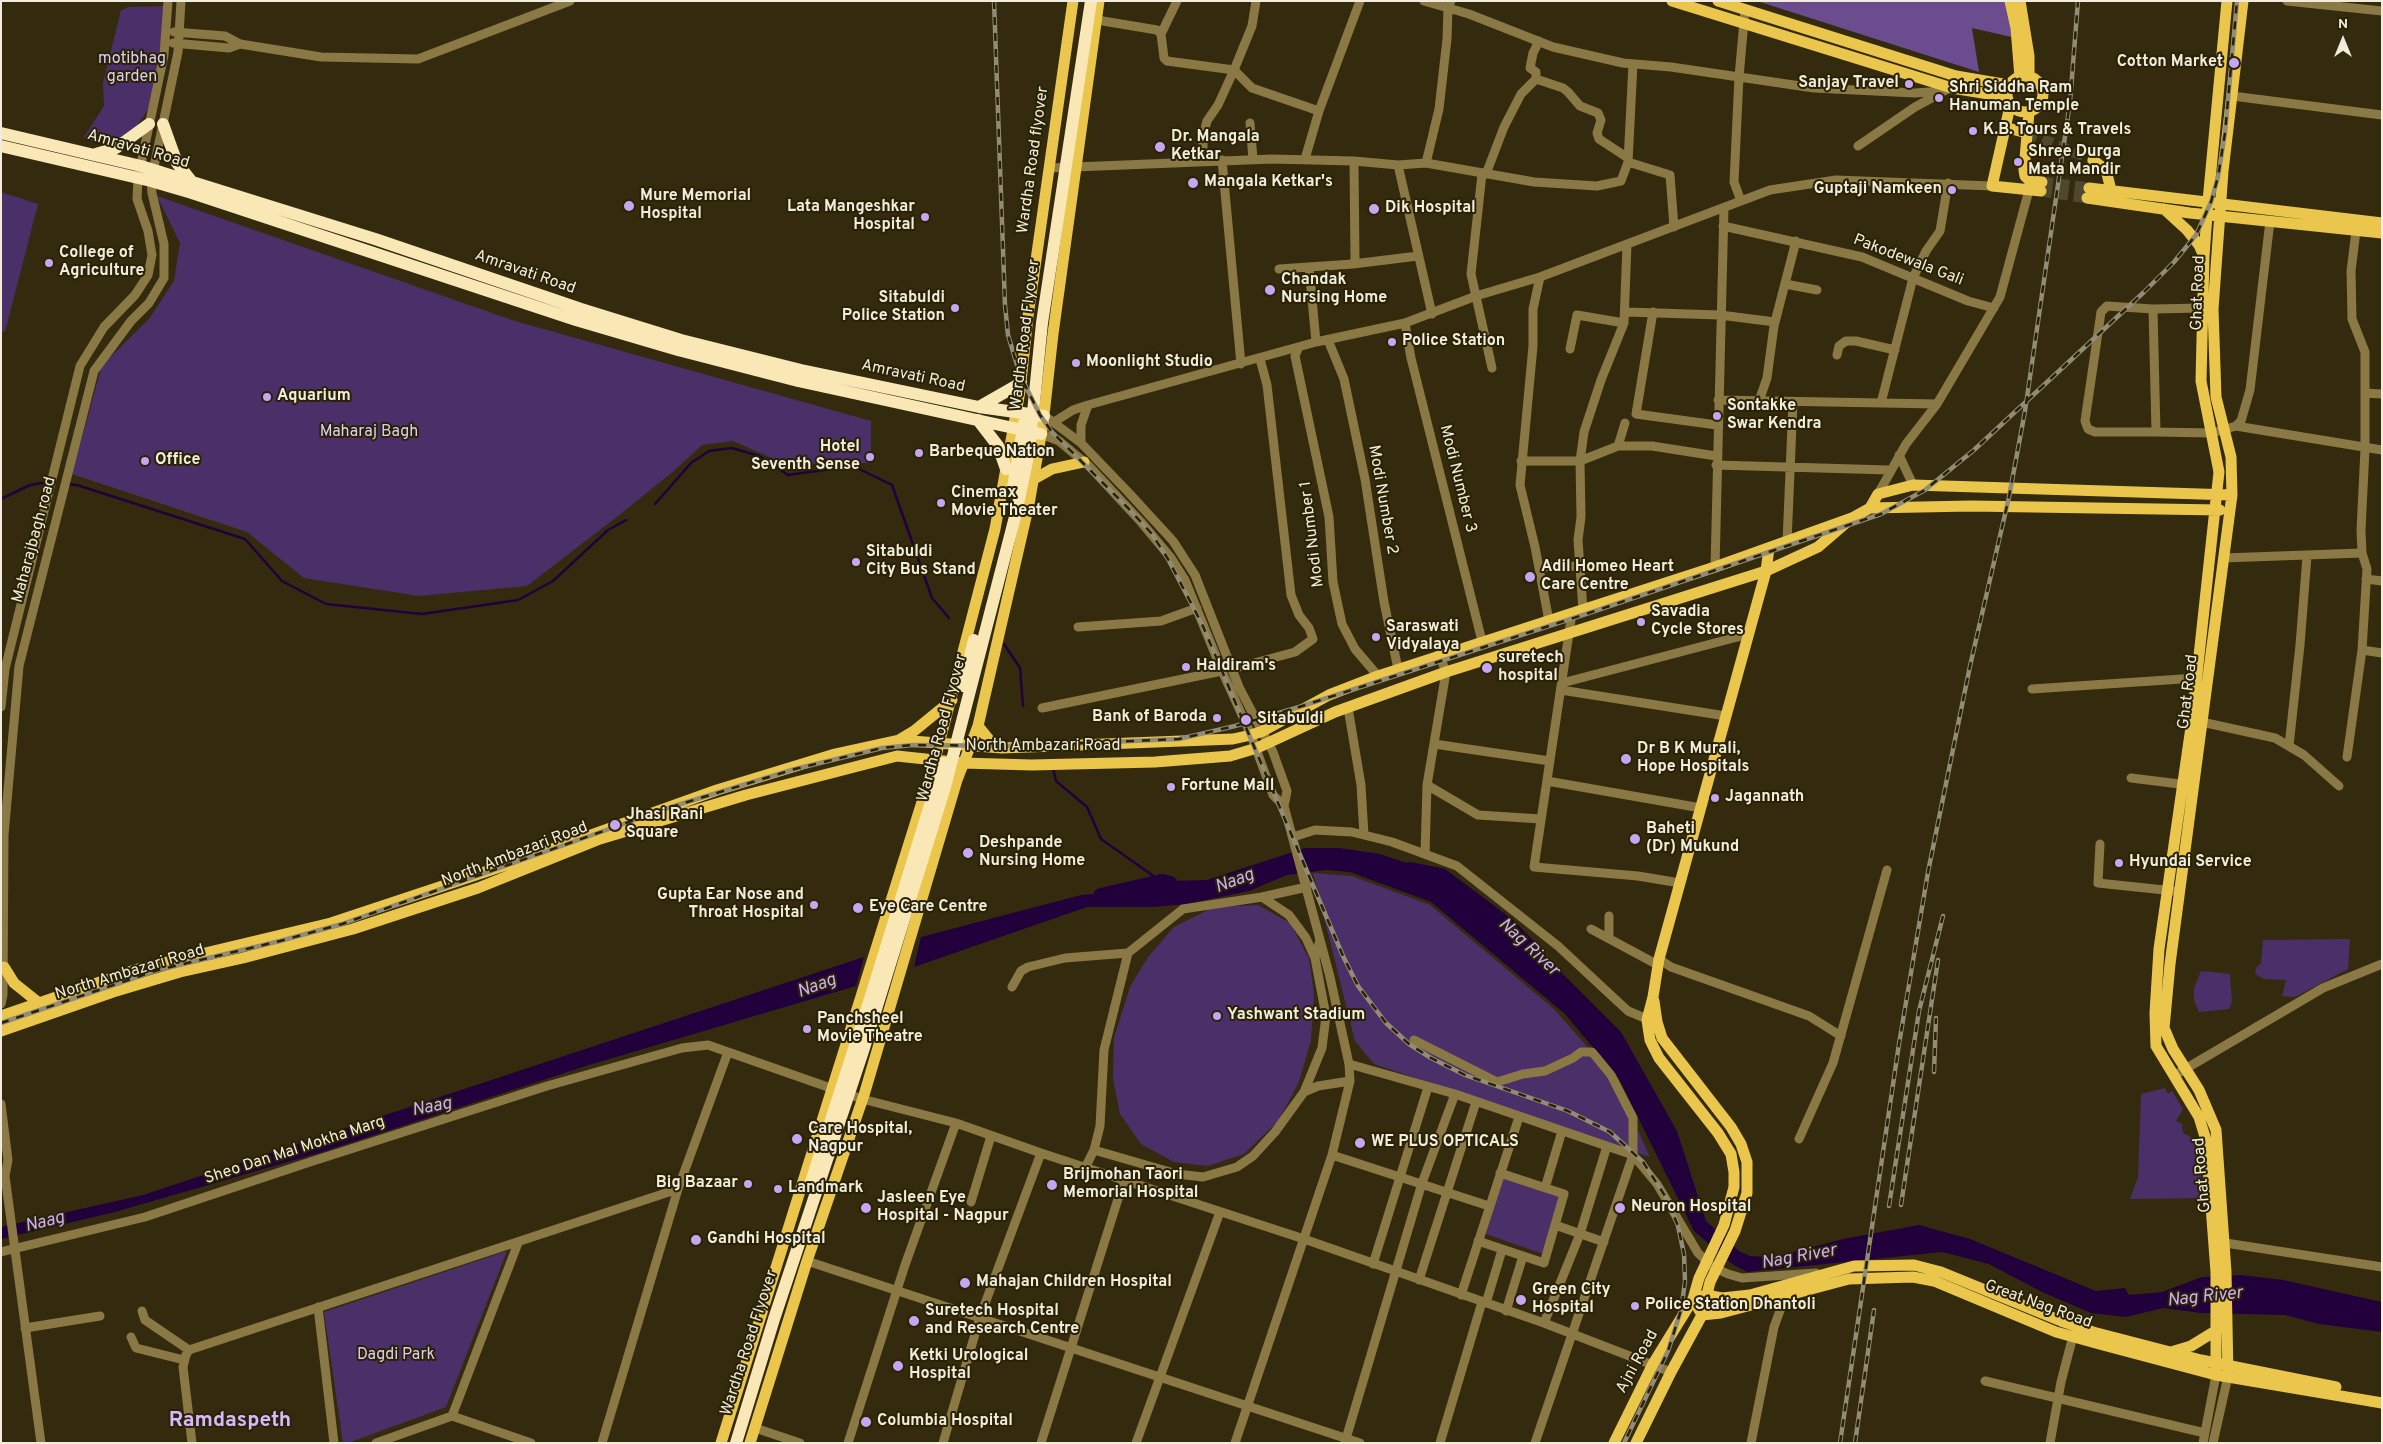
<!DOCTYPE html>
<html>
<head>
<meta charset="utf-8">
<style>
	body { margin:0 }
	#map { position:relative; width:2383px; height:1444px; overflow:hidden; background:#342b0f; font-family:Overpass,sans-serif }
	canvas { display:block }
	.frame { position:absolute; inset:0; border:2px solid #f1ecdc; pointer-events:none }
	.north { position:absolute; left:2318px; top:15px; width:50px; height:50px; -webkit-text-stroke:4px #2a2205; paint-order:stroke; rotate:0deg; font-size:14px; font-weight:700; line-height:20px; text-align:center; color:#f1ecdc }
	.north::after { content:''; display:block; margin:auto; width:18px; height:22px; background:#f1ecdc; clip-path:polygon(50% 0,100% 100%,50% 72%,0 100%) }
</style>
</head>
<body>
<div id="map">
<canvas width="2383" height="1444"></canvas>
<div class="frame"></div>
<div class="north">N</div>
</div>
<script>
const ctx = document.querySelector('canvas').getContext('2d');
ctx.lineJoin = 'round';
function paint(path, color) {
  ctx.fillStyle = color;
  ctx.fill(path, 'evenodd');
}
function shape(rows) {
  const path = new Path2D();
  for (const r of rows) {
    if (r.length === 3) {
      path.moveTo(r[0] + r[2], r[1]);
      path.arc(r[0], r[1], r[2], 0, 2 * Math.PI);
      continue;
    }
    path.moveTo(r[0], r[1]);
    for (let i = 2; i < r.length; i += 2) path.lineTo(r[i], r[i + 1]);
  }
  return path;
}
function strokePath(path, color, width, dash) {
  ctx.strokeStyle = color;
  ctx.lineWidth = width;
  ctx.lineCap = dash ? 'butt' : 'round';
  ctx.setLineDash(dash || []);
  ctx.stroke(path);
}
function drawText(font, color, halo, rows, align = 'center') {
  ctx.font = font + ' Overpass,sans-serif';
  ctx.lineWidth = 4;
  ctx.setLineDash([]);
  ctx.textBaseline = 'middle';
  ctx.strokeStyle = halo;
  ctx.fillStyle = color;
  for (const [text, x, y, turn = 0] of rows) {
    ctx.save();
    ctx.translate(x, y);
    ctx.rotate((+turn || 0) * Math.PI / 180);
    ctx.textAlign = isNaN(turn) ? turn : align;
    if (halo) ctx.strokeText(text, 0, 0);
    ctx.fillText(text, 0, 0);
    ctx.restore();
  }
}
paint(shape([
	[166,6,163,47,150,106,135,129,121,141,97,143,84,137,104,106,103,83,121,10,129,7],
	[1,192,38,204,5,332,1,331],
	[157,196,515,321,871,421,871,463,819,463,792,467,733,441,702,445,675,470,618,516,527,586,418,596,304,578,247,532,72,474,102,365,149,319,174,281,180,243],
	[1313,873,1352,876,1430,905,1554,1009,1592,1052,1615,1080,1650,1157,1374,1064,1355,1041],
	[1258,905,1290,923,1309,958,1314,994,1311,1040,1299,1082,1278,1121,1244,1154,1208,1166,1174,1162,1141,1144,1120,1114,1113,1079,1114,1038,1130,987,1148,957,1174,927,1214,907],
	[2350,939,2348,969,2295,997,2282,996,2286,980,2264,979,2255,974,2256,968,2261,963,2263,940],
	[2201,971,2230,974,2232,1002,2229,1009,2199,1012,2194,1000,2194,988],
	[2165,1088,2168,1094,2172,1091,2183,1109,2176,1121,2182,1124,2183,1133,2193,1138,2201,1165,2201,1178,2208,1183,2208,1198,2130,1199,2138,1177,2141,1094],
	[1502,1178,1559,1197,1543,1254,1486,1234],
	[507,1251,446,1407,348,1443,343,1443,324,1312]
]), '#4b2f68');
paint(shape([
	[1757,1,2007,1,2016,38,1972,28,1979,72]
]), '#6b4c8f');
paint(shape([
	[1305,848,1339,848,1380,854,1425,869,1553,964,1621,1032,1677,1131,1706,1221,1739,1251,1750,1256,1775,1257,1843,1239,1919,1225,1970,1239,2096,1291,2125,1288,2129,1295,2162,1292,2202,1277,2241,1275,2283,1280,2382,1302,2382,1332,2319,1324,2285,1315,2201,1313,2163,1308,2126,1317,2091,1313,2042,1292,1989,1264,1942,1252,1747,1272,1732,1264,1694,1231,1619,1079,1565,1014,1431,902,1350,872,1326,870,1287,875,1249,891,1186,904,1153,907,1087,907,914,967,921,937,1081,895,1129,891,1165,881,1207,880],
	[864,957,856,986,589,1065,322,1152,115,1212,1,1239,1,1227,143,1195]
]), '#21003c');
strokePath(shape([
	[66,484,77,485,245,539,282,581,326,604,422,614,518,600,553,581,608,530,626,520],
	[1,499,30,485,49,482],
	[655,504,691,463,709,451,732,448,759,456,788,475,853,466,892,485,932,598,949,618],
	[1004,644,1020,668,1023,706],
	[1053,768,1056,781,1087,807,1101,839,1162,882]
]), '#21003c', 2.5);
strokePath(shape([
	[1410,870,1441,876,1509,927,1538,957],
	[1101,896,1162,882,1170,884]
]), '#21003c', 16);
strokePath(shape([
	[2027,133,2093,160],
	[2042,182,2089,188],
	[2041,191,2087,198]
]), '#50482e', 11, [11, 5.5]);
strokePath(shape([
	[1424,1,1469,14,1553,47,1623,63,1671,67,1814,88,1915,93,1944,91,1953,86],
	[2287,1,2382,11],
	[1097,20,1157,30,1161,34,1164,58,1167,61,1234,70,1252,88,1319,111],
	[174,32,225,36,240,44,321,57,418,59,570,1],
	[1161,34,1177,1],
	[173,43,229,48,240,44],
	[1536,79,1563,88,1568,92,1580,106,1598,113,1601,120,1597,133,1599,139,1628,158],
	[2232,96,2382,115],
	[1250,123,1253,159],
	[1858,146,1915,107,1939,94],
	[1305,159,1319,111,1360,1],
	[1222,160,1241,364],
	[1203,161,1203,136,1207,121,1218,105,1234,70,1252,26,1256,1],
	[1628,162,1670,175,1674,227],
	[1426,163,1439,109,1447,39,1448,8,1451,1],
	[1398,165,1432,314],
	[1050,168,1272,159,1354,161,1398,165,1426,163,1534,182,1597,186,1621,181,1628,162,1633,64],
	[1482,174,1471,274,1492,368],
	[1486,174,1504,127,1521,94,1536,79,1536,72,1530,68,1533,53,1539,41],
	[1741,201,1734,182,1739,77,1745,10],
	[1723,226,1862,257,1968,301,1994,308],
	[1353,264,1418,256],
	[1309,267,1316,342],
	[1279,269,1353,264,1355,260,1354,161],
	[1540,277,1533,309,1533,346,1520,485,1535,547,1549,621],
	[1785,284,1817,290],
	[2153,309,2202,308],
	[1626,312,1720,315,1775,322],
	[1653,312,1636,414,1717,425],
	[1405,323,1411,358,1482,641],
	[1328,340,1344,379,1365,479,1384,602,1398,669],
	[1298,349,1295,356,1329,517,1333,582,1342,624,1355,649,1378,676],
	[1570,349,1577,315,1624,323],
	[1837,355,1839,346,1846,341,1856,341,1895,350],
	[2365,393,2382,394],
	[1718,400,1937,404],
	[1759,401,1767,378,1774,326,1796,241],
	[1881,403,1913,278,1926,251,1940,231,1948,183],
	[1049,419,1081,443,1129,493,1173,541,1195,575,1239,687,1273,752,1287,791,1284,806],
	[1054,422,1073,410,1088,405,1316,342,1405,323,1476,296,1540,277,1770,190,1836,180,1992,186],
	[2236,426,2382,450],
	[2156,432,2153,309,2107,306,2101,312,2085,421,2088,429,2095,432,2156,432,2212,433,2236,426,2241,421,2250,390,2270,221],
	[1041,434,1059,441,1089,466,1141,522,1171,558,1185,580,1222,671,1251,735,1273,795,1284,806,1330,977,1349,1064,1350,1081,1332,1155,1235,1443],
	[1081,443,1081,425,1088,405],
	[1618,446,1625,423],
	[1899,455,1913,485],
	[1521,461,1580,461,1584,432,1601,380,1624,323,1627,244],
	[1716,465,1889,470],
	[1878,494,1906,444,1937,404,2000,297,2029,190],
	[1787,542,1793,402],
	[2223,558,2362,553],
	[1539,567,1580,566],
	[1715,567,1724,208],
	[2366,579,2382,581],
	[1583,610,1578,540,1581,517,1580,461,1618,446,1652,446,1716,456],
	[1572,613,1534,867,1638,876,1680,883],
	[1078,627,1161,621,1197,608],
	[2362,650,2382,653],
	[1232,669,1295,652,1313,639,1309,628,1299,615,1291,595,1267,385,1260,359],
	[1562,683,1749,634],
	[2032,689,2197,678],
	[1561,690,1726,716],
	[1,707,5,669,80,366,104,327,135,295,148,275,152,255,148,231,137,199,138,178,164,55,168,1],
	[1042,708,1222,671],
	[1348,708,1361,785,1364,835],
	[2197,721,2275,738,2304,755,2339,786],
	[1434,744,1550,761],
	[2289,746,2300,645,2307,556],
	[2347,757,2362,650,2367,569,2362,553,2361,530,2365,449,2365,352,2352,319,2351,271,2356,231],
	[2131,778,2188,785],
	[1547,781,1701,808],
	[1427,785,1478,815,1541,819],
	[1293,837,1315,830,1352,832,1392,842,1457,866,1558,946,1628,1011,1652,1021],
	[2100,844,2098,883,2174,891],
	[1425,854,1427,785,1446,672,1439,654],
	[1262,897,1289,915,1306,938,1315,958,1320,940],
	[1591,929,1658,965],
	[1609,938,1609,916],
	[1659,959,1671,967,1809,1016,1841,1036],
	[1012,987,1021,971,1028,967,1065,958,1128,953],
	[1,1004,3,995,4,835,19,666,94,371,131,321,149,303,164,278,164,244,152,193,151,181,178,52,181,1],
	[1414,1040,1497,1082,1523,1074,1545,1071,1573,1058,1581,1052,1592,1052,1611,1075,1633,1118,1633,1155,1535,1443],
	[1349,1064,1455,1094,1633,1155,1657,1184,1698,1253,1713,1267,1728,1274,1742,1278,1816,1273],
	[2175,1075,2323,988,2382,964],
	[1304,1092,1322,1048,1326,1016,1315,958],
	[1,1104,8,1160,5,1176,41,1443],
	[1799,1139,1833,1063,1887,870],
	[1094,1150,1177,1174,1203,1177,1237,1167,1253,1156,1275,1132,1304,1092,1318,1086,1350,1081],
	[1332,1155,1489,1206],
	[1085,1168,1094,1150,1100,1126,1104,1050,1128,953,1183,909,1262,897,1307,887],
	[1545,1188,1562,1131],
	[971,1202,991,1136],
	[1555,1225,1604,1242],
	[1478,1241,1544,1263,1564,1194,1500,1173],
	[2219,1242,2382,1267],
	[1,1252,145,1217,310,1162,547,1086,682,1048,708,1045,862,1099,956,1123,1041,1153,1304,1239,1544,1323,1671,1372],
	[807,1261,1360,1443],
	[1373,1264,1428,1087],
	[1419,1280,1476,1102],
	[1461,1295,1519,1117],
	[1486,1303,1502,1250],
	[318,1307,334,1443],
	[142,1311,145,1320,189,1350],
	[1506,1311,1523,1256],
	[1544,1323,1580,1234,1607,1146],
	[25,1328,100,1316],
	[131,1337,136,1348,184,1360],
	[1985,1381,2205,1433],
	[452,1416,531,1443],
	[755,1428,800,1443],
	[1345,1442,1422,1183,1455,1094],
	[192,1443,183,1367,186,1355,189,1350,678,1189],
	[376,1443,452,1416,518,1243],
	[602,1443,678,1189,728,1052],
	[848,1443,905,1265,956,1123],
	[943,1443,980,1317,1041,1153],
	[1041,1443,1124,1180],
	[1136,1443,1220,1212],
	[1440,1443,1482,1302],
	[1751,1443,1774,1327,1785,1297],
	[2050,1443,2061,1382,2073,1336],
	[2203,1443,2216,1375],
	[2213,1443,2228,1376]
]), '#8a7944', 9);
strokePath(shape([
	[1672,1,1952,88,2007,97],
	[1718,1,1956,76,2009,85],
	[2010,1,2016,28,2020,77],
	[2020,1,2029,56,2029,77],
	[2025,94,18],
	[2010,106,1992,186,2041,191],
	[2029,112,2024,170,2025,176,2030,181,2042,182],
	[2004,127,2027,133],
	[2093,160,2106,170,2111,190],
	[2089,188,2382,223],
	[2087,198,2190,213,2382,233],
	[2164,209,2187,230,2199,245,2203,254],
	[1034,479,1052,469,1084,462],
	[1870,508,1971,506,2220,510],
	[978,726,995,747],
	[899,740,914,731,952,700],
	[4,967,14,983,39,1003],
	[1,1016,138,969,331,923,527,858,717,790,835,754,899,740,1002,748,1233,739,1251,735,1263,731,1329,695,1378,676,1715,567,1852,518,1870,508,1878,494,1913,485,2232,495],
	[1,1031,113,992,180,972,243,958,353,929,478,888,600,839,746,795,897,756,963,763,1032,765,1155,762,1230,756,1257,748,1335,712,1446,672,1766,571,1818,547,1847,522],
	[1693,1299,1702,1315,1721,1313,1849,1279,1913,1277,1934,1281,2056,1332,2103,1345,2216,1375,2382,1403],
	[1693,1299,1706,1295,1722,1298,1750,1295,1854,1266,1914,1265,1941,1272,2061,1321,2093,1332,2201,1360,2336,1387],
	[2171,1352,2191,1346,2217,1330],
	[2216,1375,2216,1272,2206,1140,2199,1117,2156,1046,2155,1013,2159,949,2192,720,2219,472,2201,381,2204,256,2208,201,2227,1],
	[2228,1376,2226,1272,2216,1130,2199,1090,2173,1049,2164,1028,2170,964,2232,495,2231,457,2216,397,2213,309,2223,171,2243,1],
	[721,1443,933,767,995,529,1020,391,1028,316,1073,1],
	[750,1443,807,1261,864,1095,957,780,978,726,1029,504,1043,424,1053,334,1099,1],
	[1614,1443,1653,1364,1693,1299,1699,1278,1724,1225,1734,1187,1734,1172,1731,1154,1718,1133,1659,1058,1650,1040,1647,1020,1653,997,1659,959,1766,571,1769,548],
	[1636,1443,1671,1372,1702,1315,1710,1282,1735,1231,1747,1193,1747,1162,1741,1144,1731,1127,1662,1038,1657,1022,1654,1001]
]), '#eac64c', 11);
strokePath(shape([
	[163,124,177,163,192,182],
	[1,133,141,166,375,239,581,309,681,340,801,370,979,407,1044,416],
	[1,146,151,181,192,193,576,320,678,350,798,381,1041,434],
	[96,154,116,148,149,124],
	[979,407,1021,383],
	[978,420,998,446,1006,469],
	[1013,487,1024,423],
	[963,686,974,640],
	[809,1188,870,999,943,763],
	[736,1443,774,1319,863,1051,945,787,1016,513,1029,452,1042,323,1091,1]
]), '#f9e8b6', 12);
const rail = shape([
	[994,1,1005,305,1008,335,1020,375,1040,415,1052,432,1128,508,1152,534,1168,559,1202,624,1343,956,1358,986,1386,1023,1409,1044,1431,1058,1465,1075,1568,1111,1610,1132,1643,1162,1667,1199,1678,1226,1684,1254,1685,1282,1681,1310,1668,1351,1624,1443],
	[1,1023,158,970,280,941,342,924,671,807,795,769,882,748,913,745,1013,746,1179,739,1235,726,1299,707,1589,613,1881,514,1925,490,1974,450,2144,292,2174,262,2196,235,2211,202,2218,177,2225,133,2237,1],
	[1934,1072,1936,1018],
	[1901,1205,1938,960],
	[1889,1206,1919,1011,1943,916],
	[1840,1443,1899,1044,1928,872,1970,666,2009,497,2025,411,2070,102,2078,1],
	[1855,1443,1874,1310]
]);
strokePath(rail, '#928b75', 4.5);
strokePath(rail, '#2a2205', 2.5, [8]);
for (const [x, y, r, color] of [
	[2234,63,6,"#c6a6f0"],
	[1909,84,5,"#c6a6f0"],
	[1939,98,5,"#c6a6f0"],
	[1973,131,5,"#c6a6f0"],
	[1160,147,6,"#c6a6f0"],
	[2018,162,5,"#c6a6f0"],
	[1193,183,6,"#c6a6f0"],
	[1952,190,5,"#c6a6f0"],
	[629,206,6,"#c6a6f0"],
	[1374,209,6,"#c6a6f0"],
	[925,217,5,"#c6a6f0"],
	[49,263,5,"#c6a6f0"],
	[1270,290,6,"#c6a6f0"],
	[955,308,5,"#c6a6f0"],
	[1392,342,5,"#c6a6f0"],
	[1076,363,5,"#c6a6f0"],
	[267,397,5,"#c6a6f0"],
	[1717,416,5,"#c6a6f0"],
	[919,453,5,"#c6a6f0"],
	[870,457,5,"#c6a6f0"],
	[145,461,5,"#c6a6f0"],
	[941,503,5,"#c6a6f0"],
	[856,562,5,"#c6a6f0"],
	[1530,577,6,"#c6a6f0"],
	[1641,622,5,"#c6a6f0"],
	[1376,637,5,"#c6a6f0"],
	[1186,667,5,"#c6a6f0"],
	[1487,668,6,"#c6a6f0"],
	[1217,718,5,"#c6a6f0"],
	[1246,720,6,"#c6a6f0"],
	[1626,759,6,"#c6a6f0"],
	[1171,787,5,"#c6a6f0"],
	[1715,798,5,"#c6a6f0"],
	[615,825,6,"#c6a6f0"],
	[1635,839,6,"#c6a6f0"],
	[968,853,6,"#c6a6f0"],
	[2119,863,5,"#c6a6f0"],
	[814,905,5,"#c6a6f0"],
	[858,908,6,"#c6a6f0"],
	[1217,1016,5,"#c6a6f0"],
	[807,1029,5,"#c6a6f0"],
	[797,1139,6,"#c6a6f0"],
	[1360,1143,6,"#c6a6f0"],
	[748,1184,5,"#c6a6f0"],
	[1052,1185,6,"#c6a6f0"],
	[778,1189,5,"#c6a6f0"],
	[866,1208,6,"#c6a6f0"],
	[1620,1208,6,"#c6a6f0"],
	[696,1240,6,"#c6a6f0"],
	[965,1283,6,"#c6a6f0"],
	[1521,1300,6,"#c6a6f0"],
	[1635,1306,5,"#c6a6f0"],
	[914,1321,6,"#c6a6f0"],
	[898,1366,6,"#c6a6f0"],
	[866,1422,6,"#c6a6f0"]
]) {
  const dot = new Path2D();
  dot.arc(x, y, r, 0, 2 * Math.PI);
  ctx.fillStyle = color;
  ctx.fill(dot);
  strokePath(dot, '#2a2205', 2);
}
drawText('16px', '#decef5', '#2a2205', [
	["motibhag",132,60],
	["garden",132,78],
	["Maharaj Bagh",369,433],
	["Dagdi Park",396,1356]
]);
drawText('bold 16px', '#f1ecdc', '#2a2205', [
	["Cotton Market",2223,63,"right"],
	["Sanjay Travel",1899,84,"right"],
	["Shri Siddha Ram",1949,89],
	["Hanuman Temple",1949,107],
	["K.B. Tours & Travels",1983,131],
	["Dr. Mangala",1171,138],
	["Ketkar",1171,156],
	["Shree Durga",2028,153],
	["Mata Mandir",2028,171],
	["Mangala Ketkar's",1204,183],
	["Guptaji Namkeen",1942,190,"right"],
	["Mure Memorial",640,197],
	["Hospital",640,215],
	["Lata Mangeshkar",915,208,"right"],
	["Hospital",915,226,"right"],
	["Dik Hospital",1385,209],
	["College of",59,254],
	["Agriculture",59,272],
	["Chandak",1281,281],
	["Nursing Home",1281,299],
	["Sitabuldi",945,299,"right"],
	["Police Station",945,317,"right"],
	["Police Station",1402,342],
	["Moonlight Studio",1086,363],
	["Aquarium",277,397],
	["Sontakke",1727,407],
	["Swar Kendra",1727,425],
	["Hotel",860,448,"right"],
	["Seventh Sense",860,466,"right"],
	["Barbeque Nation",929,453],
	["Office",155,461],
	["Cinemax",951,494],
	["Movie Theater",951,512],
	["Sitabuldi",866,553],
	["City Bus Stand",866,571],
	["Adil Homeo Heart",1541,568],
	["Care Centre",1541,586],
	["Savadia",1651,613],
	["Cycle Stores",1651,631],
	["Saraswati",1386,628],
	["Vidyalaya",1386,646],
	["suretech",1498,659],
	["hospital",1498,677],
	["Haldiram's",1196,667],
	["Bank of Baroda",1207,718,"right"],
	["Sitabuldi",1257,720],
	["Dr B K Murali,",1637,750],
	["Hope Hospitals",1637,768],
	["Fortune Mall",1181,787],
	["Jagannath",1725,798],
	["Jhasi Rani",626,816],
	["Square",626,834],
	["Baheti",1646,830],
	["(Dr) Mukund",1646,848],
	["Deshpande",979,844],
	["Nursing Home",979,862],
	["Hyundai Service",2129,863],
	["Gupta Ear Nose and",804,896,"right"],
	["Throat Hospital",804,914,"right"],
	["Eye Care Centre",869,908],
	["Yashwant Stadium",1227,1016],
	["Panchsheel",817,1020],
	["Movie Theatre",817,1038],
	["Care Hospital,",808,1130],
	["Nagpur",808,1148],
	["WE PLUS OPTICALS",1371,1143],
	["Brijmohan Taori",1063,1176],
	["Memorial Hospital",1063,1194],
	["Big Bazaar",738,1184,"right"],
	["Landmark",788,1189],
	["Jasleen Eye",877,1199],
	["Hospital - Nagpur",877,1217],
	["Neuron Hospital",1631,1208],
	["Gandhi Hospital",707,1240],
	["Mahajan Children Hospital",976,1283],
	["Green City",1532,1291],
	["Hospital",1532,1309],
	["Police Station Dhantoli",1645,1306],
	["Suretech Hospital",925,1312],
	["and Research Centre",925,1330],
	["Ketki Urological",909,1357],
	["Hospital",909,1375],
	["Columbia Hospital",877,1422]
], 'left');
drawText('16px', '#f1ecdc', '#2a2205', [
	["Amravati Road",138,150,16],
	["Wardha Road flyover",1034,160,-82],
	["Pakodewala Gali",1908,261,21],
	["Amravati Road",525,273,19],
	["Ghat Road",2199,293,-88],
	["Wardha Road Flyover",1026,335,-83],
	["Amravati Road",913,377,12],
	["Modi Number 3",1457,479,76],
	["Modi Number 2",1382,500,80],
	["Modi Number 1",1313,534,-97],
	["Maharajbagh road",35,540,-75],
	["Ghat Road",2189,692,-83],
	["Wardha Road Flyover",943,728,-75],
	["North Ambazari Road",1043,747],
	["North Ambazari Road",515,855,-21],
	["North Ambazari Road",130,973,-17],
	["Sheo Dan Mal Mokha Marg",295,1151,-18],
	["Ghat Road",2203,1175,-95],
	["Great Nag Road",2038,1305,20],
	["Wardha Road Flyover",750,1343,-72],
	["Ajni Road",1638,1362,-61]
]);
drawText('italic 18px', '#cfadf9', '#2a2205', [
	["Naag",1235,882,-21],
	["Nag River",1528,948,43],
	["Naag",817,987,-20],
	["Naag",432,1108,-11],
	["Naag",45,1223,-14],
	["Nag River",1799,1258,-10],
	["Nag River",2205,1298,-6]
]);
drawText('bold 21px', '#d6b8fd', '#2a2205', [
	["Ramdaspeth",230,1422]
]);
</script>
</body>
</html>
